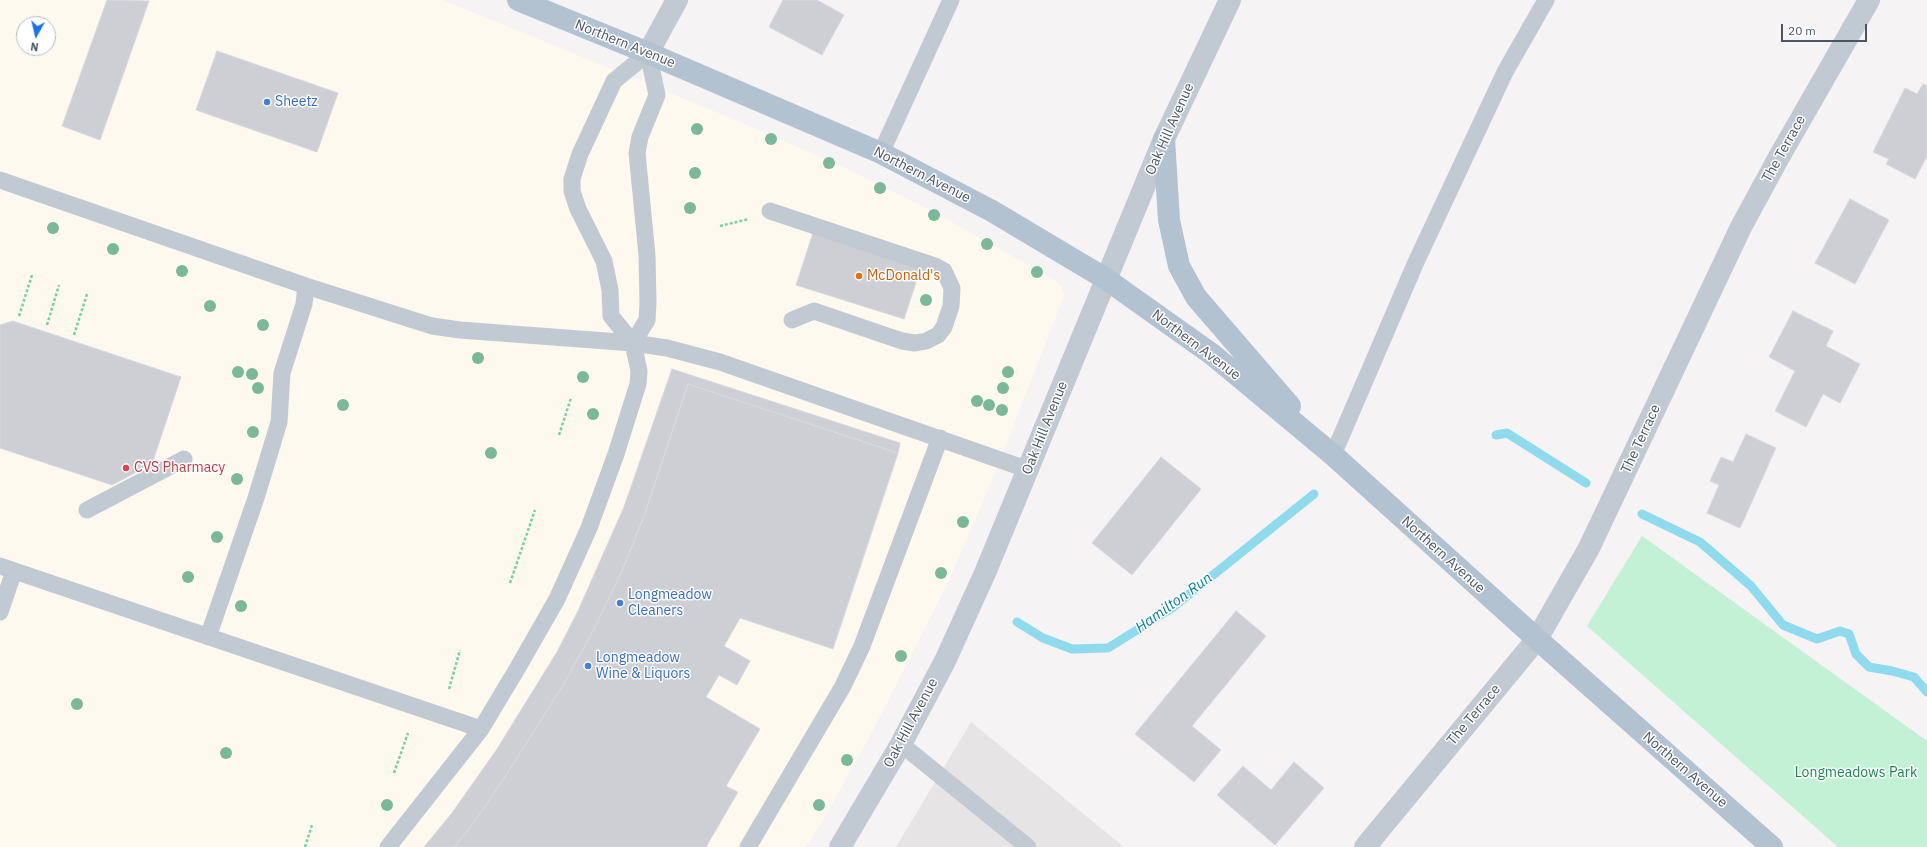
<!DOCTYPE html>
<html>
<head>
<meta charset="utf-8">
<style>
	body { margin:0 }
	#map { position:relative; width:1927px; height:847px; overflow:hidden; background:#f5f3f3; font-family:"IBM Plex Sans",sans-serif }
	canvas { display:block }
	.north { position:absolute; left:16px; top:16px; width:40px; height:40px; box-sizing:border-box; background:#fff; border:1px solid #b7bbc0; border-radius:50%; rotate:188deg; font-size:11px; font-weight:700; line-height:16px; text-align:center; color:#4a5661 }
	.north::after { content:''; display:block; margin:auto; width:14px; height:18px; background:#1a73e8; clip-path:polygon(50% 0,100% 100%,50% 72%,0 100%) }
	.scale { position:absolute; left:1781px; top:24px; width:86px; height:18px; box-sizing:border-box; border:2px solid #4a5661; border-top:0; padding-left:5px; font-size:12px; line-height:14px; white-space:nowrap; color:#4a5661; -webkit-text-stroke:3px #fff; paint-order:stroke }
</style>
</head>
<body>
<div id="map">
<canvas width="1927" height="847"></canvas>
<div class="north">N</div>
<div class="scale">20 m</div>
</div>
<script>
const ctx = document.querySelector('canvas').getContext('2d');
ctx.lineJoin = 'round';
function paint(path, color) {
  ctx.fillStyle = color;
  ctx.fill(path, 'evenodd');
}
function shape(rows) {
  const path = new Path2D();
  for (const r of rows) {
    path.moveTo(r[0], r[1]);
    for (let i = 2; i < r.length; i += 2) path.lineTo(r[i], r[i + 1]);
  }
  return path;
}
function strokePath(path, color, width, dash) {
  ctx.strokeStyle = color;
  ctx.lineWidth = width;
  ctx.lineCap = dash ? 'butt' : 'round';
  ctx.setLineDash(dash || []);
  ctx.stroke(path);
}
function drawText(font, color, halo, rows, align = 'center') {
  ctx.font = font + ' "IBM Plex Sans",sans-serif';
  ctx.lineWidth = 3;
  ctx.setLineDash([]);
  ctx.textBaseline = 'middle';
  ctx.strokeStyle = halo;
  ctx.fillStyle = color;
  for (const [text, x, y, turn = 0] of rows) {
    ctx.save();
    ctx.translate(x, y);
    ctx.rotate((+turn || 0) * Math.PI / 180);
    ctx.textAlign = isNaN(turn) ? turn : align;
    if (halo) ctx.strokeText(text, 0, 0);
    ctx.fillText(text, 0, 0);
    ctx.restore();
  }
}
paint(shape([
	[0,0,443,0,726,116,839,165,936,213,1056,281,1061,286,1065,294,1062,301,990,486,946,587,871,734,824,819,806,847,0,847],
	[24,24,48,24,48,48,24,48]
]), '#fdf9ef');
paint(shape([
	[971,722,1124,847,896,847]
]), '#e6e4e5');
paint(shape([
	[1642,536,1927,741,1927,847,1838,847,1587,626]
]), '#c3f1d5');
strokePath(shape([
	[1496,435,1507,433,1586,483],
	[1642,514,1700,542,1751,586,1783,625,1817,639,1840,631,1849,634,1856,654,1869,667,1892,671,1914,677,1927,692],
	[1017,622,1043,638,1072,649,1108,648,1172,608,1314,494]
]), '#90daee', 9);
const building = shape([
	[107,0,149,1,100,140,62,126,107,0],
	[783,0,817,0,844,15,822,55,769,27,783,0],
	[217,51,338,93,317,152,196,110,217,51],
	[1923,84,1927,86,1927,156,1915,179,1886,164,1889,159,1873,152,1905,88,1917,94,1923,84],
	[1850,199,1889,220,1855,284,1815,263,1850,199],
	[813,233,921,267,904,319,796,285,813,233],
	[1793,311,1833,331,1826,346,1860,364,1840,403,1823,394,1806,427,1775,411,1795,371,1769,357,1793,311],
	[13,321,181,377,152,464,112,485,0,448,0,325,13,321],
	[672,369,900,443,898,453,688,384,644,516,622,571,593,631,562,687,501,783,469,829,454,847,424,847,452,813,497,749,557,652,578,611,624,507,672,369],
	[688,384,898,453,833,649,740,618,724,646,750,661,737,685,719,675,706,697,760,729,726,786,738,792,706,847,454,847,469,829,501,783,562,687,593,631,622,571,644,516,688,384],
	[1746,434,1776,448,1740,528,1707,513,1719,485,1710,481,1721,457,1733,462,1746,434],
	[1161,457,1201,489,1132,575,1092,543,1161,457],
	[1236,611,1266,636,1192,726,1221,750,1194,782,1135,734,1236,611],
	[1294,762,1324,788,1275,845,1217,795,1243,766,1271,790,1294,762]
]);
paint(building, '#cdcfd5');
strokePath(building, '#d7d9de', 1);
strokePath(shape([
	[720,226,749,219],
	[19,316,32,275],
	[47,325,59,285],
	[74,335,87,294],
	[559,435,571,398],
	[510,583,535,510],
	[449,689,460,650],
	[394,773,408,733],
	[305,847,312,825]
]), '#7ad0a6', 2.5, [3, 2]);
strokePath(shape([
	[881,153,951,0],
	[0,180,306,286,432,326,460,330,633,343,667,348,720,362,1029,470],
	[770,211,935,266,944,271,952,288,951,306,944,327,938,335,926,341,915,343,902,341,814,311,792,320],
	[1333,455,1416,262,1505,72,1546,0],
	[87,510,184,459],
	[0,566,481,729],
	[0,612,14,571],
	[208,637,256,498,279,422,282,373,304,304,306,286],
	[901,744,1028,847],
	[388,847,481,729,517,669,557,599,589,528,616,454,638,384,639,371,633,343,611,316,610,290,604,261,578,209,572,191,572,179,580,154,614,81,648,53,657,95,640,137,637,153,647,255,648,303,647,320,633,343],
	[748,847,843,686,862,646,940,438]
]), '#c1cad2', 17);
strokePath(shape([
	[648,53,677,0],
	[1365,847,1537,639,1589,548,1741,227,1779,157,1869,0]
]), '#c1cad2', 22);
strokePath(shape([
	[840,847,901,744,945,661,985,573,1164,139,1230,0]
]), '#c1cad2', 22);
strokePath(shape([
	[518,0,648,53,881,153,992,211,1106,279,1213,355,1333,455,1537,639,1772,847],
	[1164,139,1169,220,1179,266,1196,297,1290,406]
]), '#b3c2d1', 22);
ctx.fillStyle = '#7bb799';
for (const [x, y] of [
	[697,129],
	[771,139],
	[829,163],
	[695,173],
	[880,188],
	[690,208],
	[934,215],
	[53,228],
	[987,244],
	[113,249],
	[182,271],
	[1037,272],
	[926,300],
	[210,306],
	[263,325],
	[478,358],
	[238,372],
	[1008,372],
	[252,374],
	[583,377],
	[258,388],
	[1003,388],
	[977,401],
	[343,405],
	[989,405],
	[1002,410],
	[593,414],
	[253,432],
	[491,453],
	[237,479],
	[963,522],
	[217,537],
	[941,573],
	[188,577],
	[241,606],
	[901,656],
	[77,704],
	[226,753],
	[847,760],
	[387,805],
	[819,805]
]) {
  ctx.beginPath();
  ctx.arc(x, y, 6, 0, 2 * Math.PI);
  ctx.fill();
}
for (const [x, y, r, color] of [
	[267,102,4,"#3f7fe0"],
	[859,276,4,"#e8710a"],
	[126,468,4,"#e0444e"],
	[620,603,4,"#3f7fe0"],
	[588,666,4,"#3f7fe0"]
]) {
  const dot = new Path2D();
  dot.arc(x, y, r, 0, 2 * Math.PI);
  ctx.fillStyle = color;
  ctx.fill(dot);
  strokePath(dot, '#fff', 1.5);
}
drawText('14px', '#4a5661', '#fff', [
	["Northern Avenue",625,44,22],
	["Oak Hill Avenue",1170,129,-66],
	["The Terrace",1784,149,-61],
	["Northern Avenue",922,175,27],
	["Northern Avenue",1196,345,37],
	["Oak Hill Avenue",1045,428,-68],
	["The Terrace",1641,439,-65],
	["Northern Avenue",1443,555,42],
	["The Terrace",1474,715,-50],
	["Oak Hill Avenue",911,723,-62],
	["Northern Avenue",1685,770,41]
]);
drawText('14px', '#366cbe', '#fff', [
	["Sheetz",275,102],
	["Longmeadow",628,595],
	["Cleaners",628,611],
	["Longmeadow",596,658],
	["Wine & Liquors",596,674]
], 'left');
drawText('14px', '#c56008', '#fff', [
	["McDonald's",867,276]
], 'left');
drawText('14px', '#be3a42', '#fff', [
	["CVS Pharmacy",134,468]
], 'left');
drawText('14px', '#17864f', '#fff', [
	["Longmeadows Park",1856,773]
]);
drawText('italic 15px', '#0c7c9b', '#fff', [
	["Hamilton Run",1174,603,-36]
]);
</script>
</body>
</html>
